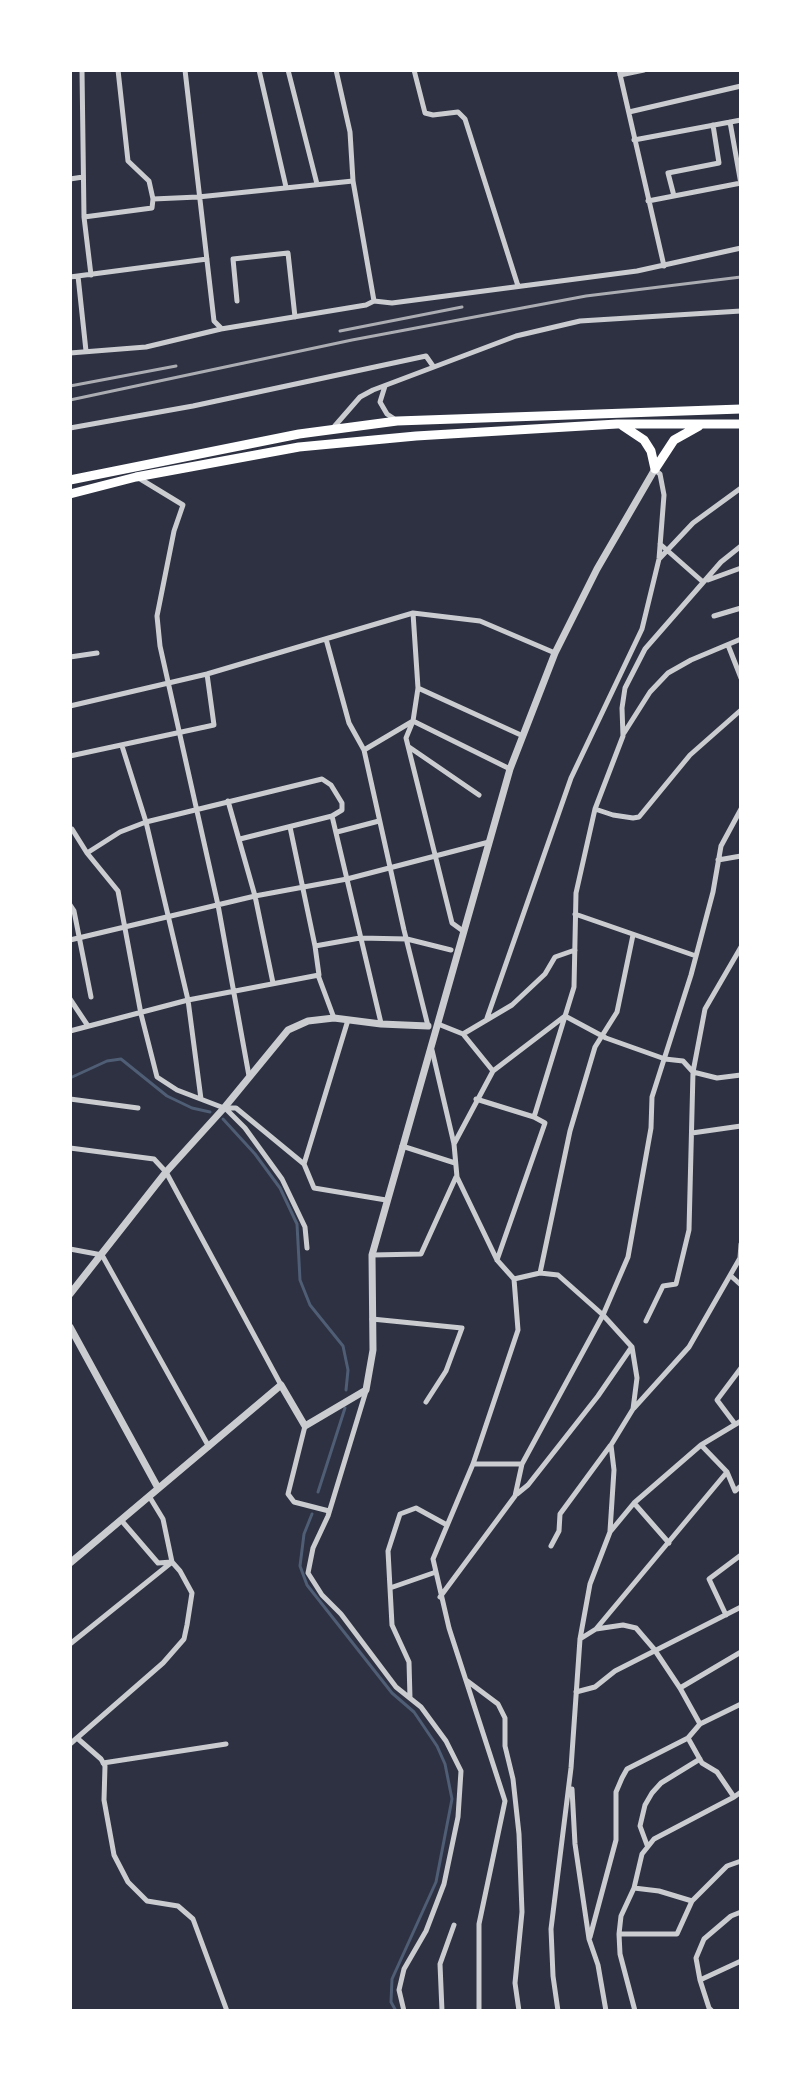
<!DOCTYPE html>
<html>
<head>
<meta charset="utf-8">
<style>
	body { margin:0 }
	#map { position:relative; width:811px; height:2081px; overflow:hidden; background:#2d3142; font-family:Poppins,sans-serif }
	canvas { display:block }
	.frame { position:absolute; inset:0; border:72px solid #fff; pointer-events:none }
</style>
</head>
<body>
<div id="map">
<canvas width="811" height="2081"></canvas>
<div class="frame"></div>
</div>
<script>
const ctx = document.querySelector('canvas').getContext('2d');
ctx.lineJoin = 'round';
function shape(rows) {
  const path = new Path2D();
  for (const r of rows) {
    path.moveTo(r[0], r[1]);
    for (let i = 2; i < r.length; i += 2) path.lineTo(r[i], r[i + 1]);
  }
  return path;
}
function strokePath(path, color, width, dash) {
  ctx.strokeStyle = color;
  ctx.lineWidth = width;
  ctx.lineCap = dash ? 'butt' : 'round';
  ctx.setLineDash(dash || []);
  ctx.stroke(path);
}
strokePath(shape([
	[70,1078,107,1061,121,1059,167,1096,192,1108,210,1112],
	[223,1119,255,1154,280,1188,297,1224,300,1280,310,1305,343,1346,348,1370,346,1390],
	[318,1492,345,1408],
	[312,1514,304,1534,300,1566,307,1585,392,1693,414,1712,437,1746,445,1764,452,1799,436,1882,392,1979,391,2002,396,2011]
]), '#4f5d75', 3);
strokePath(shape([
	[82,70,84,217,91,275],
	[118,70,128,161,149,181,153,199],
	[185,70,214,321,221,328],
	[259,70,286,187],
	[288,70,317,184],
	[336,70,350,132,353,181,374,301],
	[414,70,425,113,433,115,458,112,465,119,518,286],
	[619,70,664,266],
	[620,75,644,70],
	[629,112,741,86],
	[730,122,741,184],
	[634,140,741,120],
	[70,179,83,177],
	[674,196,668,173,719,163,713,125],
	[153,199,198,197,353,181],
	[648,201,741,183],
	[84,217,152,208,153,199],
	[78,276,86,351],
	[70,277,207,259],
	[237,301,233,259,288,253,295,317],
	[70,353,146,347,221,329,366,305,374,301,392,303,637,271,741,248],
	[385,386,380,402,387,414,396,420],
	[70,428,193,406,426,356,433,366],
	[333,428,360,397,373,390,516,336,580,321,741,311],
	[137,477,183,505,174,531,157,616,160,646,218,905,249,1076],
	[660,544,703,582],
	[660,558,693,523,741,488],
	[708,580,741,568],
	[413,613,418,688,413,721,406,738,452,923,463,931],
	[714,616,741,608],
	[326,639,349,723,364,750,413,721,510,769],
	[728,645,741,678],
	[70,657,97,653],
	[418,688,523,736],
	[70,706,207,674,413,613,480,621,555,653],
	[624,733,650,692,668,673,691,660,741,639],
	[122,746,146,822,188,1000,201,1099],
	[409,747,479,795],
	[364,750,404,930,428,1026],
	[70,756,214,725,207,674],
	[228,801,255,896,273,983],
	[595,809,613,815,633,818,639,817,690,755,741,710],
	[70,830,72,829,87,853,118,891,141,1014,157,1077,177,1090,224,1108,236,1108,304,1164],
	[337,832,379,821],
	[240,839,332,816,381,1023],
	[87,853,120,832,146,822,322,779,331,785,342,803,342,810,332,816],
	[718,860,741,856],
	[70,905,74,911,91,997],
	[575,914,696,956],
	[70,940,255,896,347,879,489,842],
	[315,946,360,938,407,939,451,950],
	[318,975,334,1018],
	[70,999,88,1026],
	[487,1018,571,778,642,629,659,559,664,495,660,474,655,470],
	[348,1020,304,1164,314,1188,386,1200],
	[438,1024,463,1034,493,1071,565,1016,606,1038,665,1059,683,1061,693,1072,717,1078,741,1075],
	[70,1031,188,1000,319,975,315,946,290,827],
	[463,1034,512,1005,545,974,555,957,575,950],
	[432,1050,454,1144,457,1177,497,1260,514,1279,540,1273,558,1275,603,1315,632,1347,637,1378,633,1409,611,1445,614,1470,610,1531],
	[70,1099,138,1108],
	[476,1099,534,1117],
	[225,1108,245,1128,282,1179,305,1227,307,1248],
	[692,1133,741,1126],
	[454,1144,493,1071],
	[402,1146,455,1163],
	[70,1148,154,1159,166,1172,281,1385],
	[70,1249,102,1255,209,1447],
	[372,1255,421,1254,456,1177],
	[497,1260,545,1123,534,1117,574,987,576,893,595,809,623,736,622,708,625,688,645,649,721,562,741,546],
	[540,1273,570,1131,595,1047,617,1012,633,935],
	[731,1276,741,1285],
	[372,1319,462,1328,446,1371,426,1402],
	[646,1321,663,1286,676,1284,689,1230,693,1072,705,1009,741,947],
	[366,1391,328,1516,313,1548,308,1573,322,1595,341,1614,396,1687,421,1707,446,1741,461,1771,458,1817,444,1884,426,1931,404,1969,399,1990,404,2011],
	[634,1408,689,1347,740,1258,741,1244],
	[735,1424,717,1400,741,1368],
	[305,1426,288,1494,294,1502,329,1511],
	[701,1445,727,1472,735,1491,741,1486],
	[473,1464,522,1464],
	[517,1494,528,1485,598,1396,631,1348],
	[634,1503,669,1543],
	[551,1546,559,1531,560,1514,610,1446],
	[390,1588,436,1572],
	[440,1597,515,1496,522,1464,603,1315,628,1257,651,1128,652,1097,691,975,713,892,721,846,741,809],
	[726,1615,709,1579,741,1555],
	[596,1629,727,1472],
	[580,1639,596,1629,623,1625,636,1628,654,1649,680,1688],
	[70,1644,172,1562,163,1519,149,1496],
	[466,1680,498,1704,505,1718,505,1746,513,1779,519,1834,522,1912,515,1983,519,2011],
	[576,1692,595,1687,615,1671,741,1607],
	[410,1698,409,1662,392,1625,388,1551,400,1514,416,1508,447,1525],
	[700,1724,741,1704],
	[77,1738,101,1759,105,1766,104,1800,114,1855,128,1882,147,1901,178,1906,193,1919,227,2011],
	[70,1744,163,1663,184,1639,187,1625,192,1593,180,1571,172,1562,158,1563,121,1520],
	[103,1763,226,1744],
	[572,1789,575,1844,589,1939,598,1965,606,2011],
	[734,1797,741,1792],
	[647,1845,640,1826,645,1805,652,1793,661,1783,700,1759],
	[634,1888,659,1891,692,1901],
	[619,1934,677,1934,692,1901,727,1866,741,1861],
	[590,1937,616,1840,616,1792,622,1778,627,1769,688,1738],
	[700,1980,741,1961],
	[442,2011,440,1964,454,1925],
	[479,2011,479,1924,505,1801,449,1628,433,1559,473,1464,518,1330,514,1279],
	[558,2011,553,1976,551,1929,571,1768,580,1639,590,1584,610,1532,634,1503,701,1445,741,1421],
	[635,2011,620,1954,619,1934,621,1916,634,1888,642,1854,654,1839,734,1797,717,1772,702,1763,688,1738,700,1724,680,1688,741,1652],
	[712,2011,709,2008,700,1980,696,1958,704,1939,731,1916,741,1912]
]), '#caccd0', 5);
strokePath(shape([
	[70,1294,166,1172,224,1108,288,1030,308,1021,334,1018,381,1024,428,1026],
	[70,1327,158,1488],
	[70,1563,281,1385,305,1426,366,1390,373,1350,372,1255,510,769,555,653,597,569,655,469]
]), '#caccd0', 7);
strokePath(shape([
	[623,426,644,440,651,451,655,469],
	[655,469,674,440,699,426],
	[70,480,299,434,397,421,741,409],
	[70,494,136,477,299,447,416,436,617,424,741,424]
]), '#fff', 9);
strokePath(shape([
	[340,331,462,307],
	[70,386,176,366],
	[70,400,352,340,586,296,741,277]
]), '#abadb3', 3);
</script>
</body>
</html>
